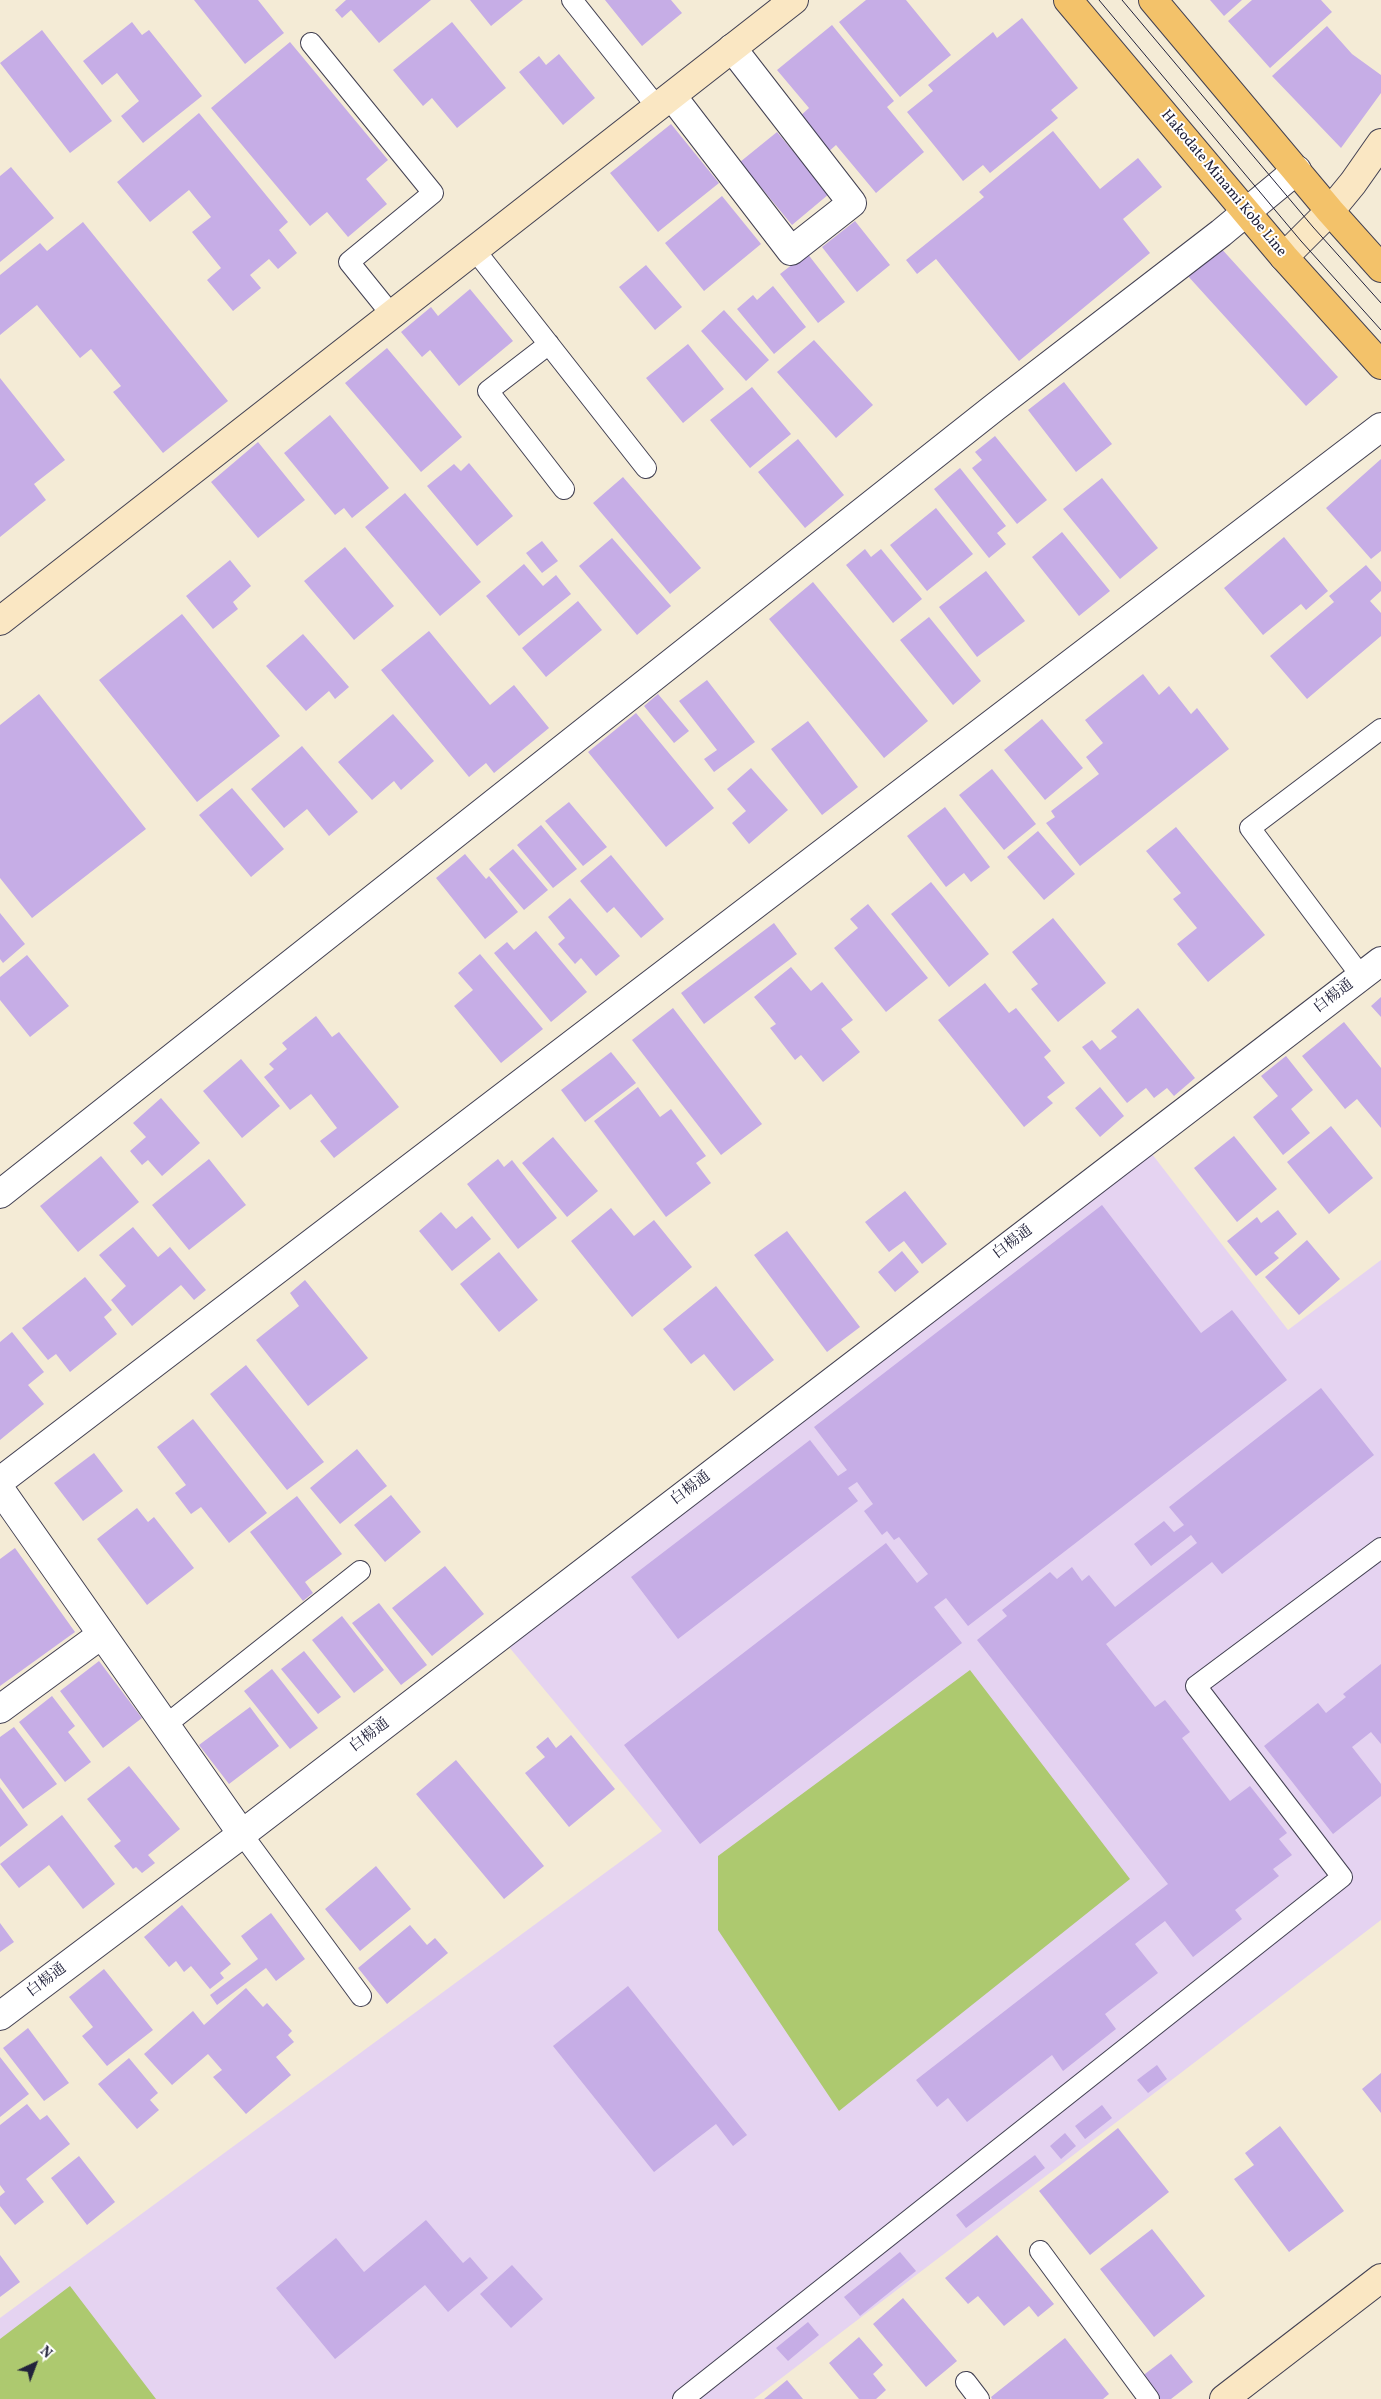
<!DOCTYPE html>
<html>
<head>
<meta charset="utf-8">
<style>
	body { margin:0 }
	#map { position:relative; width:1381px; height:2399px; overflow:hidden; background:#f4ebd6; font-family:Vollkorn,serif }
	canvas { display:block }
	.north { position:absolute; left:10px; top:2339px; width:50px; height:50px; -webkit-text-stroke:4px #fff; paint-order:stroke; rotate:43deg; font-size:14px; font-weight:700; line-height:20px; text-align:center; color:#22223b }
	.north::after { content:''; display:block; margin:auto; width:18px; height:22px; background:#22223b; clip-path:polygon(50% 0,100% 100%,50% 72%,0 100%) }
</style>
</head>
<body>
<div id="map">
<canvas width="1381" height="2399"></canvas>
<div class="north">N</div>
</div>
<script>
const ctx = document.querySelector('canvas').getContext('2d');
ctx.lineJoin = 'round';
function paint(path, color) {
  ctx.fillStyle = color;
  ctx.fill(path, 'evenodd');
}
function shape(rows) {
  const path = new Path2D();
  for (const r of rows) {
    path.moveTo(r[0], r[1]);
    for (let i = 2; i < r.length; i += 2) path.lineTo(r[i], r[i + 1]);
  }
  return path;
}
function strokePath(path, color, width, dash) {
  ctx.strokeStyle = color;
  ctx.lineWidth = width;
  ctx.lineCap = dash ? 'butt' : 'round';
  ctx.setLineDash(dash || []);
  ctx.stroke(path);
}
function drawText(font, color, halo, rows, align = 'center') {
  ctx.font = font + ' Vollkorn,"Noto Serif JP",serif';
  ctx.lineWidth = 4;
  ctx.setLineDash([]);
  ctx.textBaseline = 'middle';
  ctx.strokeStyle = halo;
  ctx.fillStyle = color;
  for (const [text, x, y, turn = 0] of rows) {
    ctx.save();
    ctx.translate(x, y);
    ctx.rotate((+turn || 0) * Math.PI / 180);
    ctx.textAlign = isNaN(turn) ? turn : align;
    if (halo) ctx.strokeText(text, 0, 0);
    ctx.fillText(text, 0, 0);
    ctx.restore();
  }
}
paint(shape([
	[1152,1154,1288,1330,1381,1260,1381,1920,754,2399,0,2399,0,2318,662,1831,509,1647]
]), '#e5d3f1');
paint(shape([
	[970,1670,1130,1879,839,2111,718,1930,718,1856],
	[70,2286,156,2399,0,2399,0,2339]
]), '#adc96f');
paint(shape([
	[194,0,258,0,284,33,245,64],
	[346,0,431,0,379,43,351,10,342,18,335,10],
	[470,0,523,0,491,26],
	[605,0,671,0,682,13,642,46],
	[866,0,906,0,951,55,900,97,839,22],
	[1210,0,1242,0,1224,16],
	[1252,0,1321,0,1332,12,1270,68,1228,21],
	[1022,18,1078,88,1051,110,1058,118,990,173,983,165,963,181,907,112,933,91,928,85,993,32,997,38],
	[132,22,142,35,149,30,202,96,143,143,121,116,139,101,117,73,102,85,83,61],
	[452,22,506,88,457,128,432,98,423,106,393,70],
	[832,25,894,101,887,107,924,152,876,193,836,145,827,153,798,118,809,108,777,70],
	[1327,26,1352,54,1381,75,1381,93,1341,148,1272,76],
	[42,30,112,121,70,153,0,63],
	[290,42,388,160,366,179,387,204,348,237,327,212,310,226,211,108],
	[559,54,595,98,563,125,519,72,539,56,546,65],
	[199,113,288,222,279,230,297,253,278,269,269,259,250,275,261,288,233,311,207,280,221,268,192,232,211,217,189,190,150,222,117,182],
	[671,124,719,183,658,232,610,173],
	[1053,131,1100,189,1138,158,1162,187,1123,219,1150,253,1019,361,936,259,917,274,906,260,984,197,979,192],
	[777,132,829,194,792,225,740,162],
	[11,167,54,218,0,262,0,176],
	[722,196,761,244,704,291,665,243],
	[855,221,890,265,857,292,822,247],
	[83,222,228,401,163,453,113,392,121,386,91,349,80,358,37,305,0,335,0,275,40,243,47,251],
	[1219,246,1338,377,1306,406,1187,275],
	[807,253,845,302,818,323,780,274],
	[646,265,682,307,655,330,619,287],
	[773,286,806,327,774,354,737,309,753,295,757,300],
	[470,289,513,341,459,386,430,350,422,357,401,332,431,307,438,316],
	[724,310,769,360,746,381,701,331],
	[814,340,873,405,836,438,777,372],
	[688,344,724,389,683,423,646,378],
	[387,348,462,437,421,472,345,383],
	[0,378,65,460,34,484,46,500,0,537],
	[1064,382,1112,444,1076,472,1028,410],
	[752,387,791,434,750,468,710,420],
	[330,415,389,488,352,518,344,508,335,515,284,453],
	[995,436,1047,500,1017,524,972,468,982,460,975,452],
	[798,439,844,495,805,528,758,472],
	[258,442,305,500,258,538,211,482],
	[1381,459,1381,551,1371,559,1326,508],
	[469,463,513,516,477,546,427,486,454,464,461,471],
	[960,468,1006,526,997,533,1006,544,989,558,934,489],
	[623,477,701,568,670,594,593,503],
	[1102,478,1158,548,1120,579,1063,509],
	[405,493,481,582,440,616,365,527],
	[936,508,973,554,927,591,890,545],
	[1062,532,1110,591,1079,616,1032,557],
	[1284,537,1328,591,1306,610,1301,604,1263,635,1224,588],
	[612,538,671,606,637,635,579,566],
	[542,541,558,561,542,573,526,553],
	[345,547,394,606,354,640,304,581],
	[865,549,871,557,881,549,922,599,893,623,846,565],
	[230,560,251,586,233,602,238,609,213,629,186,596],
	[524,564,543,586,556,575,571,594,519,636,486,596],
	[1366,565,1381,582,1381,591,1370,601,1381,613,1381,636,1307,699,1270,656,1334,602,1329,596],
	[986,571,1025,621,977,657,939,607],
	[813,582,928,721,884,758,769,619],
	[578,601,602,630,546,677,522,648],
	[182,614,280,736,197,802,99,680],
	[929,617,981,681,953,705,900,640],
	[429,631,490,705,514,685,549,728,494,773,486,763,469,777,381,670],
	[303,634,349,687,335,699,329,691,306,711,266,666],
	[1143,674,1159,695,1169,686,1191,714,1197,708,1229,749,1080,866,1046,823,1055,817,1051,811,1099,774,1086,757,1103,743,1085,720],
	[707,680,755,742,714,772,704,759,717,750,679,701],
	[39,694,146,829,32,918,0,878,0,725],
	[658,694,689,731,674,743,644,706],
	[636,713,714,808,666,847,588,752],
	[393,714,434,761,401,790,394,781,372,800,338,762],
	[1042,719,1083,768,1045,800,1004,750],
	[808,721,858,787,822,815,771,749],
	[302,746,358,812,329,836,307,809,284,828,251,789],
	[751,768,788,810,749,844,732,823,746,811,727,789],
	[992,769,1036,824,1004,850,959,795],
	[232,788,284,849,251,877,199,815],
	[569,802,607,847,583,866,545,821],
	[945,807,990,867,971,882,964,873,946,887,907,836],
	[541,825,577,869,553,888,517,845],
	[1176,827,1265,935,1208,982,1177,944,1197,928,1173,899,1181,893,1146,851],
	[1038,831,1075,874,1044,900,1007,857],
	[513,849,548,890,524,910,489,869],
	[465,854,486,879,489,876,518,912,485,939,436,878],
	[611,855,664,919,641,938,614,907,607,913,580,881],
	[931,882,989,954,949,987,891,914],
	[570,898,620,956,596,976,581,958,575,964,558,944,565,938,548,917],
	[868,904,928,978,886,1012,834,948,858,928,850,919],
	[0,913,25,944,3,963,0,959],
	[1053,918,1106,983,1058,1022,1031,989,1038,984,1012,952],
	[774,923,797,954,704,1024,681,993],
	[536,931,587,992,551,1022,494,953,507,942,514,950],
	[480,954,543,1029,501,1063,454,1006,473,990,458,973],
	[27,955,69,1006,30,1037,0,1000,0,977],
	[791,967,811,991,822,982,853,1020,841,1029,860,1052,823,1082,801,1055,795,1060,770,1028,776,1024,754,997],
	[985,983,1009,1013,1016,1008,1051,1051,1044,1057,1065,1083,1047,1097,1053,1103,1024,1127,938,1020],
	[1381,997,1381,1017,1371,1006],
	[673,1008,762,1124,721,1155,632,1040],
	[1138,1008,1195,1078,1174,1096,1167,1088,1154,1098,1146,1088,1127,1103,1082,1047,1092,1040,1100,1050,1117,1037,1111,1031],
	[316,1016,332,1037,339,1032,399,1107,334,1158,320,1141,337,1128,311,1094,290,1110,264,1077,274,1069,269,1064,287,1049,282,1043],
	[1344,1022,1381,1068,1381,1128,1357,1099,1345,1109,1302,1056],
	[611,1052,636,1083,585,1122,561,1090],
	[1286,1056,1313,1090,1291,1109,1310,1133,1283,1155,1253,1117,1278,1096,1261,1076],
	[241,1059,280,1106,242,1138,203,1091],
	[638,1087,660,1117,671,1109,706,1156,696,1163,711,1183,666,1217,594,1121],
	[1100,1087,1124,1116,1100,1137,1075,1108],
	[161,1098,200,1143,162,1176,148,1160,142,1165,130,1151,146,1137,133,1123],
	[1331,1126,1373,1178,1329,1214,1287,1162],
	[1234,1136,1277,1189,1237,1222,1194,1168],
	[553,1137,598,1191,567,1217,522,1163],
	[101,1156,139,1202,78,1252,40,1206],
	[209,1159,246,1205,189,1250,152,1205],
	[498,1159,504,1167,512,1160,557,1218,518,1249,467,1184],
	[905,1191,947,1244,922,1264,904,1241,889,1252,865,1222],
	[1102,1205,1201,1333,1232,1310,1287,1380,968,1626,946,1598,934,1607,962,1643,700,1844,624,1745,886,1543,917,1583,928,1574,899,1537,894,1540,887,1531,882,1535,864,1511,873,1504,857,1482,848,1488,858,1501,678,1639,631,1577,810,1440,838,1476,847,1470,814,1427],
	[611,1208,634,1236,654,1220,692,1267,632,1317,571,1241],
	[1278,1210,1297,1234,1274,1253,1279,1258,1256,1276,1227,1241,1257,1217,1261,1223],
	[441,1212,456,1229,472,1216,491,1239,452,1271,419,1231],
	[133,1227,158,1257,170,1247,206,1290,194,1300,181,1285,132,1326,111,1300,126,1286,99,1255],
	[787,1231,860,1327,827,1352,754,1255],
	[1307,1240,1340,1279,1299,1315,1265,1277],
	[902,1251,919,1272,895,1292,878,1272],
	[499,1252,538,1300,499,1332,460,1284],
	[85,1277,112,1310,104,1317,117,1334,70,1372,56,1354,48,1360,22,1328],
	[305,1280,368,1358,308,1406,256,1340,299,1306,290,1293],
	[716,1286,774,1360,734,1391,704,1354,691,1364,663,1329],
	[12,1332,44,1372,28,1385,44,1404,0,1440,0,1342],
	[246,1365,324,1462,287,1490,210,1394],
	[1321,1388,1374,1455,1222,1574,1212,1562,1106,1644,1155,1707,1165,1700,1190,1732,1182,1738,1230,1801,1250,1786,1287,1833,1279,1839,1292,1855,1273,1869,1279,1876,1235,1910,1242,1919,1193,1957,1165,1921,1135,1944,1158,1973,1105,2014,1116,2029,1063,2071,1052,2055,967,2122,948,2098,937,2107,916,2080,1168,1884,977,1640,1007,1616,1002,1610,1050,1572,1057,1579,1072,1567,1082,1581,1089,1575,1115,1607,1197,1543,1191,1535,1151,1566,1134,1544,1164,1521,1174,1532,1184,1525,1169,1507],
	[193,1419,267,1513,229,1543,201,1507,191,1514,175,1493,186,1485,157,1447],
	[357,1449,387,1486,340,1524,310,1488],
	[94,1453,123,1491,83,1521,54,1483],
	[391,1495,421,1532,385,1562,354,1525],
	[297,1496,342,1554,305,1582,313,1593,303,1601,250,1532],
	[137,1508,148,1522,154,1517,194,1568,147,1605,97,1539],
	[15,1548,75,1632,0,1686,0,1559],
	[445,1566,484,1614,432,1656,392,1608],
	[379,1603,427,1665,401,1685,352,1623],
	[342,1616,384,1670,354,1693,312,1640],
	[304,1651,341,1697,318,1714,281,1669],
	[99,1661,142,1718,103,1748,60,1691],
	[1381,1664,1381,1744,1371,1732,1352,1747,1381,1784,1381,1796,1333,1834,1264,1746,1318,1703,1326,1713,1346,1697,1343,1694],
	[272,1669,318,1728,290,1749,244,1691],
	[52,1696,75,1726,68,1732,91,1762,65,1782,19,1722],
	[250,1707,279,1746,229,1784,199,1745],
	[14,1727,57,1784,23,1809,0,1778,0,1737],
	[571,1735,615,1789,569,1827,525,1773,545,1757,536,1747,548,1737,556,1748],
	[456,1760,544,1866,504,1899,416,1794],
	[129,1766,180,1829,148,1855,155,1863,142,1873,136,1867,133,1869,114,1846,121,1841,87,1799],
	[0,1787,28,1825,0,1847],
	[62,1815,115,1884,83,1909,49,1865,19,1888,0,1864],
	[376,1866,411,1909,360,1951,325,1909],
	[182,1905,231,1964,220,1973,224,1978,210,1989,191,1966,184,1972,176,1961,169,1967,144,1937],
	[271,1913,305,1959,276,1981,266,1968,217,2005,210,1995,258,1959,241,1936],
	[0,1923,14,1942,0,1952],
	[410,1925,427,1945,435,1938,448,1953,387,2004,358,1968],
	[104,1969,153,2030,107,2066,82,2036,93,2027,69,1997],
	[628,1986,747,2135,733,2146,716,2124,654,2172,553,2046],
	[246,1988,263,2007,267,2003,292,2031,288,2035,294,2042,276,2057,291,2075,246,2114,213,2077,222,2070,208,2054,172,2085,144,2054,193,2011,204,2025],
	[28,2028,69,2083,44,2101,3,2048],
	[0,2057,29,2094,0,2117],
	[129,2058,158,2093,150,2100,159,2110,137,2129,98,2084],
	[1157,2065,1167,2079,1148,2093,1137,2080],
	[1381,2073,1381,2113,1362,2089],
	[27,2104,40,2120,47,2115,70,2144,26,2179,44,2202,15,2225,0,2206,0,2196,5,2192,0,2185,0,2125],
	[1102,2105,1112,2118,1085,2139,1075,2126],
	[1280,2126,1344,2211,1289,2252,1234,2179,1254,2165,1245,2153],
	[1118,2128,1169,2192,1090,2255,1039,2191],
	[1065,2133,1076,2146,1061,2159,1050,2146],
	[1035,2155,1045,2168,966,2228,956,2215],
	[79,2156,115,2202,87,2225,51,2178],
	[426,2220,463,2263,470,2257,488,2278,448,2312,425,2285,335,2359,276,2288,336,2238,364,2272],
	[1152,2229,1205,2296,1154,2337,1100,2269],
	[997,2235,1054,2304,1038,2317,1029,2306,1004,2326,978,2296,968,2304,945,2278],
	[900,2252,916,2271,860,2316,844,2297],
	[0,2255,20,2282,0,2297],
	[512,2265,543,2299,511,2328,480,2294],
	[903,2298,957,2361,926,2387,873,2324],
	[808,2322,819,2335,788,2361,776,2348],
	[859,2337,883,2365,873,2374,886,2390,876,2399,859,2399,829,2363],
	[1065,2338,1109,2394,1103,2399,992,2399,991,2397],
	[1171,2354,1193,2382,1171,2399,1159,2399,1141,2377],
	[787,2380,803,2399,764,2399]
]), '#c6ade6');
const lane = shape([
	[572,0,657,107],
	[311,43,433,193,349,262,391,314],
	[474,249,646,468],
	[549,344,488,391,564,489],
	[1361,976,1250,828,1381,729],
	[167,1724,360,1571],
	[242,1834,361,1996],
	[1040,2251,1149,2399],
	[966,2382,979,2399],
	[683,2399,1342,1877,1196,1686,1381,1548]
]);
const street = shape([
	[672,96,791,251,852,203,732,48],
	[0,1194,995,407,1221,233,1297,170],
	[0,1481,1381,427],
	[0,1489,242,1834],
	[0,1709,101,1635],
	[0,2016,242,1834,1381,961]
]);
const secondary = shape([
	[1284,257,1330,211,1353,183,1381,143],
	[0,621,794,0],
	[1224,2399,1381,2278]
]);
const primary = shape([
	[1068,0,1284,257,1381,365],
	[1153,0,1330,211,1381,268]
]);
strokePath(lane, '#424052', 22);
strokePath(street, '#424052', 30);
strokePath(secondary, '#424052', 30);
strokePath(primary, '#424052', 30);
strokePath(lane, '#fff', 20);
strokePath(street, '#fff', 28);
strokePath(secondary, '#fae7c3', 28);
strokePath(primary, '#f3c26a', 28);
strokePath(shape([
	[1099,0,1301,241,1381,330],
	[1122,0,1313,227,1381,303]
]), '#22223b', 1);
drawText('15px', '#22223b', '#fff', [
	["Hakodate Minami Kobe Line",1223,184,50],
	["白楊通",1334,997,-37],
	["白楊通",1013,1243,-37],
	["白楊通",691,1489,-37],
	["白楊通",370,1736,-37],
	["白楊通",47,1981,-37]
]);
</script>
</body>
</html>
